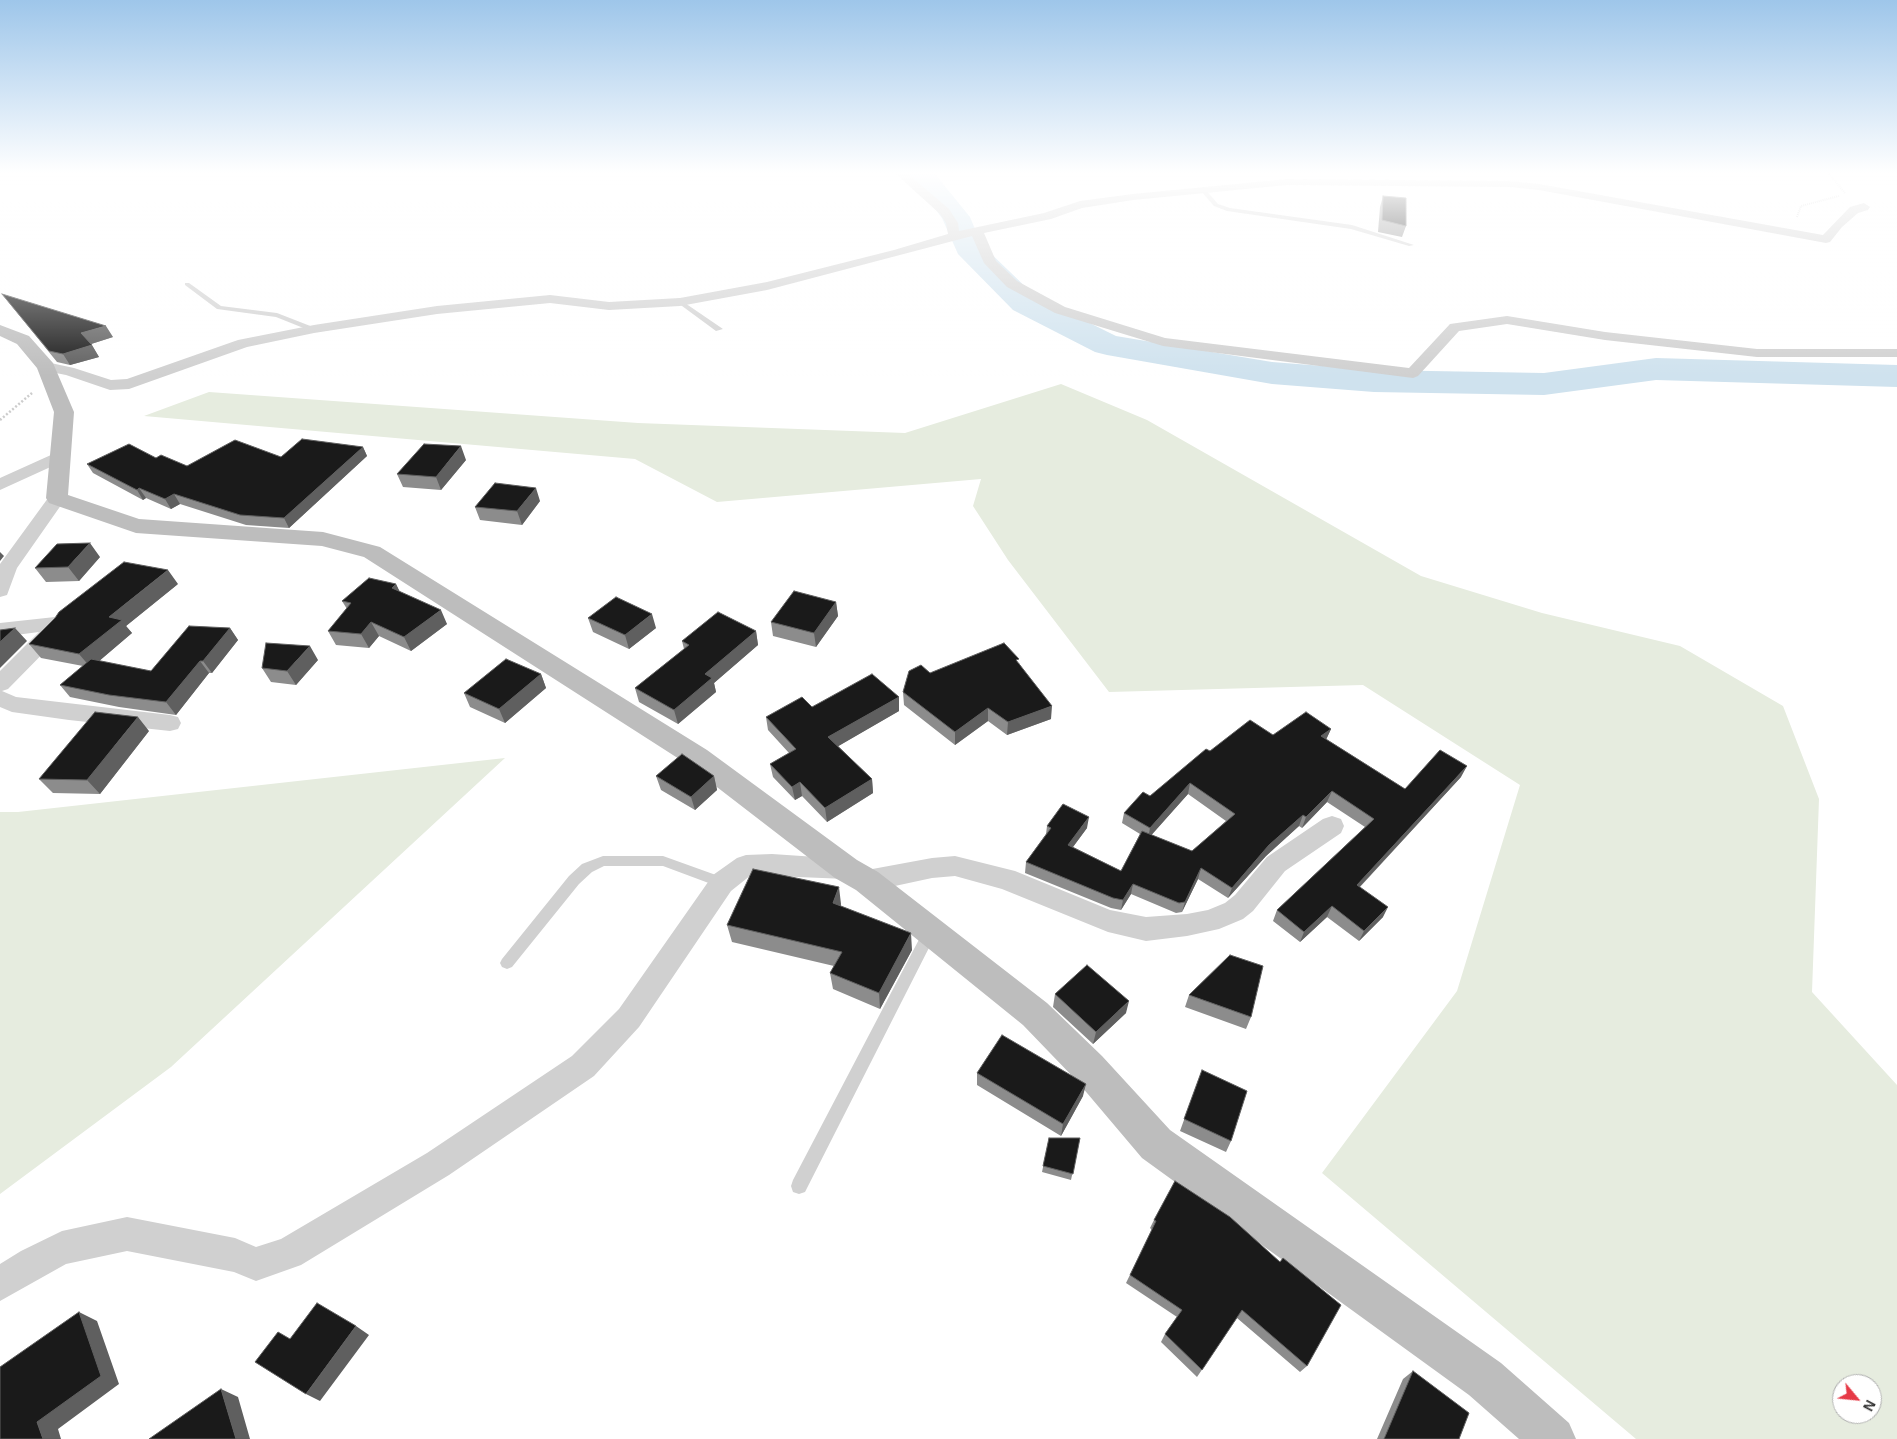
<!DOCTYPE html>
<html>
<head>
<meta charset="utf-8">
<style>
	body { margin:0 }
	#map { position:relative; width:1897px; height:1439px; overflow:hidden; background:#fff; font-family:Helvetica,sans-serif }
	canvas { display:block }
	.north { position:absolute; left:1832px; top:1374px; width:50px; height:50px; box-sizing:border-box; background:#fff; border:1px solid #adadad; border-radius:50%; rotate:118deg; font-size:14px; font-weight:700; line-height:20px; text-align:center; color:#333 }
	.north::after { content:''; display:block; margin:auto; width:18px; height:22px; background:#e63946; clip-path:polygon(50% 0,100% 100%,50% 72%,0 100%) }
</style>
</head>
<body>
<div id="map">
<canvas width="1897" height="1439"></canvas>
<div class="north">N</div>
</div>
<script>
const ctx = document.querySelector('canvas').getContext('2d');
ctx.lineJoin = 'round';
function paint(path, color) {
  ctx.fillStyle = color;
  ctx.fill(path, 'evenodd');
}
function shape(rows) {
  const path = new Path2D();
  for (const r of rows) {
    path.moveTo(r[0], r[1]);
    for (let i = 2; i < r.length; i += 2) path.lineTo(r[i], r[i + 1]);
  }
  return path;
}
function strokePath(path, color, width, dash) {
  ctx.strokeStyle = color;
  ctx.lineWidth = width;
  ctx.lineCap = dash ? 'butt' : 'round';
  ctx.setLineDash(dash || []);
  ctx.stroke(path);
}
paint(shape([
	[1061,384,1147,420,1421,576,1542,613,1680,646,1783,706,1819,799,1812,992,1897,1085,1897,1439,1636,1439,1322,1173,1457,991,1520,785,1363,685,1109,692,1008,560,973,506,981,479,717,502,635,459,144,416,209,392,638,423,905,433],
	[1842,1384,1872,1384,1872,1414,1842,1414],
	[505,758,171,1067,0,1194,0,812,18,812]
]), '#e6ecdf');
paint(shape([
	[908,174,935,174,970,217,981,244,1035,296,1116,336,1272,362,1374,370,1544,373,1656,358,1897,365,1897,387,1656,380,1544,395,1374,392,1272,384,1107,355,1095,352,1013,310,958,254,942,218,908,174]
]), '#cfe2ee');
strokePath(shape([
	[1829,174,1845,193],
	[1797,217,1801,206,1839,196]
]), '#cdcdcd', 2, [1, 1]);
strokePath(shape([
	[0,420,32,393]
]), '#cdcdcd', 2.5, [2, 2]);
paint(shape([
	[1201,189,1205,189,1218,204,1230,208,1352,225,1414,245,1409,246,1351,229,1227,211,1214,206,1201,191,1201,189],
	[185,283,189,283,221,306,277,313,318,329,311,331,276,317,217,309,185,285,185,283],
	[678,301,682,301,723,329,716,331,678,303,678,301],
	[603,856,663,856,727,879,728,883,727,887,722,888,663,866,604,866,592,872,579,884,512,967,507,969,502,967,500,963,502,959,569,876,582,864,603,856],
	[930,926,935,928,937,932,805,1192,799,1194,793,1192,791,1186,793,1180,925,928,930,926]
]), '#d0d0d0');
paint(shape([
	[896,174,908,174,949,209,958,223,959,231,1044,213,1080,201,1133,194,1287,179,1510,181,1539,184,1823,235,1850,207,1864,203,1870,207,1868,210,1858,213,1842,227,1830,242,1826,243,1539,190,1510,187,1287,185,1133,200,1082,208,1051,219,984,233,996,261,1017,281,1065,307,1165,338,1409,368,1450,324,1507,316,1605,332,1757,349,1897,349,1897,357,1757,357,1605,340,1507,324,1459,331,1418,376,1413,378,1163,346,1055,313,1007,287,984,263,972,236,767,290,680,306,609,310,550,303,437,314,314,333,247,347,129,389,110,390,66,375,41,370,38,367,46,362,74,368,111,380,127,379,238,340,314,325,437,306,550,295,609,302,680,298,767,282,894,250,948,234,946,223,940,214,896,174],
	[62,450,68,451,70,455,68,459,0,490,0,478,62,450],
	[57,493,63,494,66,498,17,568,7,595,0,597,0,564,51,494,57,493],
	[55,617,65,621,68,626,65,631,8,689,2,691,16,697,170,715,178,717,181,723,178,729,170,731,69,720,12,712,0,707,0,671,39,632,0,637,0,623,55,617],
	[1332,816,1341,819,1344,826,1341,833,1285,871,1253,911,1243,919,1219,929,1187,936,1146,941,1108,932,1002,889,955,876,932,878,867,892,858,889,854,881,858,873,867,870,932,858,955,856,1015,871,1110,910,1146,917,1187,914,1208,910,1225,903,1235,895,1267,857,1323,819,1332,816],
	[772,854,846,859,855,862,859,869,855,876,846,879,751,875,731,891,639,1027,594,1076,449,1175,301,1265,256,1281,234,1272,127,1251,66,1264,0,1301,0,1264,21,1251,62,1231,127,1217,235,1238,256,1247,281,1239,427,1153,572,1056,619,1009,713,875,737,858,746,855,772,854]
]), '#d0d0d0');
paint(shape([
	[0,325,29,336,53,363,74,412,68,495,139,519,323,532,380,547,707,750,857,860,878,872,1047,1003,1102,1056,1170,1130,1501,1363,1569,1423,1576,1439,1519,1439,1469,1395,1142,1158,1076,1080,1023,1025,856,890,835,878,687,764,364,557,322,546,136,533,49,503,46,498,54,412,37,368,17,344,0,336,0,325]
]), '#bdbdbd');
paint(shape([
	[1383,196,1406,226,1402,237,1378,232,1380,207],
	[2,294,113,337,91,344,99,357,70,365,57,362,10,304],
	[363,447,367,456,289,528,246,525,180,504,171,509,146,498,143,500,93,473,87,464,156,458,187,466,281,457],
	[466,460,441,490,403,487,397,474],
	[540,501,522,525,480,520,475,507],
	[100,557,79,581,46,582,35,568],
	[178,584,126,626,132,633,99,661,151,671,230,628,238,640,212,673,209,673,176,715,119,707,70,697,60,685,83,666,41,658,29,644],
	[396,584,399,591,447,624,411,651,379,636,369,648,336,645,328,631,347,609,342,601],
	[836,602,838,616,816,647,773,636,771,622],
	[588,618,656,628,629,649,593,632],
	[756,631,758,645,714,683,716,692,678,724,639,702,635,688,684,649,682,641],
	[318,660,296,685,271,682,262,668],
	[1019,663,1051,719,1007,735,988,721,955,745,904,705,903,692,930,673],
	[541,674,546,688,505,723,470,707,464,693],
	[899,697,899,711,838,746,872,779,873,793,827,822,802,796,795,800,773,777,770,764,789,753,768,730,766,717,812,707],
	[1331,729,1326,739,1405,789,1461,777,1360,887,1383,917,1359,941,1327,917,1300,942,1273,921,1277,910,1365,827,1327,802,1302,828,1299,826,1266,856,1228,898,1198,879,1182,912,1176,913,1131,894,1121,910,1111,908,1025,873,1026,862,1046,834,1047,826,1087,828,1073,847,1121,871,1140,834,1122,823,1124,813,1150,796,1210,751,1273,735],
	[1188,794,1226,821,1192,851,1151,835],
	[149,731,100,794,53,793,39,779],
	[656,776,714,776,717,790,695,810,661,790],
	[841,904,841,906,912,950,880,1009,833,989,830,973,834,966,732,942,727,925],
	[1055,994,1126,1013,1093,1044,1053,1007],
	[1189,995,1251,1017,1246,1029,1185,1007],
	[1202,1070,1231,1141,1226,1152,1180,1131],
	[977,1073,1083,1096,1061,1136,977,1085],
	[1049,1138,1080,1138,1071,1180,1042,1172],
	[1175,1181,1307,1366,1300,1372,1237,1318,1197,1377,1161,1342,1165,1334,1177,1317,1126,1283,1152,1230,1150,1228,1154,1220],
	[1413,1371,1459,1439,1377,1439,1403,1379]
]), '#8c8c8c');
paint(shape([
	[106,326,113,337,88,345,81,333],
	[92,345,99,357,70,365,63,354],
	[461,446,466,460,441,490,436,477],
	[363,447,367,456,289,528,284,518],
	[139,488,146,498,143,500,137,490],
	[536,488,540,501,522,525,517,511],
	[174,494,180,504,171,509,165,499],
	[90,543,100,557,79,581,68,567],
	[0,552,4,556,0,561],
	[168,570,178,584,126,626,132,633,91,668,79,654,109,617],
	[396,584,403,598,392,588],
	[836,602,838,616,816,647,814,633],
	[441,610,447,624,411,651,404,637],
	[652,614,656,628,629,649,625,635],
	[371,622,379,636,369,648,361,634],
	[15,628,27,641,0,668,0,642],
	[230,628,238,640,212,673,203,661],
	[756,631,758,645,714,683,716,692,678,724,674,710,705,674],
	[310,646,318,660,296,685,287,671],
	[200,661,209,673,176,715,166,702],
	[541,674,546,688,505,723,499,709],
	[899,697,899,711,830,751,828,737],
	[1052,706,1051,719,1007,735,1008,722],
	[988,708,988,721,955,745,955,732],
	[138,717,149,731,100,794,87,780],
	[1331,729,1326,740,1321,736],
	[1467,766,1461,777,1352,895,1357,885],
	[714,776,717,790,695,810,691,797],
	[872,779,873,793,827,822,825,808],
	[800,782,802,796,795,800,792,787],
	[1190,783,1188,794,1148,839,1150,828],
	[1332,791,1327,802,1302,828,1306,817],
	[1303,815,1299,826,1266,856,1228,898,1232,888,1269,845],
	[1089,817,1087,828,1067,855,1068,845],
	[1201,868,1198,879,1182,912,1185,902],
	[1133,884,1131,894,1121,910,1123,900],
	[839,887,841,904,835,920,833,903],
	[1332,906,1327,917,1300,942,1304,932],
	[1388,907,1383,917,1359,941,1364,931],
	[911,933,912,950,880,1009,879,993],
	[1129,1001,1126,1013,1093,1044,1096,1032],
	[1086,1084,1083,1096,1061,1136,1063,1124],
	[79,1312,97,1321,119,1384,58,1429,61,1439,43,1439,37,1422],
	[356,1326,369,1335,320,1401,306,1394],
	[221,1389,238,1397,250,1439,236,1439]
]), '#5f5f5f');
const building = shape([
	[1383,196,1406,198,1406,226,1382,220,1383,196],
	[2,294,106,326,81,333,92,345,63,354,49,351,2,294],
	[302,439,363,447,284,518,240,515,174,494,165,499,139,488,137,490,87,464,129,444,156,458,161,455,187,466,235,440,281,457,302,439],
	[424,444,461,446,436,477,397,474,424,444],
	[495,483,536,488,517,511,475,507,495,483],
	[90,543,68,567,35,568,57,544,90,543],
	[124,562,168,570,109,617,122,620,79,654,29,644,55,618,59,612,124,562],
	[369,578,396,584,392,588,441,610,404,637,371,622,361,634,328,631,351,603,342,601,369,578],
	[794,591,836,602,814,633,771,622,794,591],
	[616,597,652,614,625,635,588,618,616,597],
	[718,612,756,631,705,674,712,678,674,710,635,688,689,645,682,641,718,612],
	[189,626,230,628,203,661,200,661,166,702,109,695,60,685,91,659,151,671,189,626],
	[15,628,0,642,0,630,15,628],
	[266,643,310,646,287,671,262,668,266,643],
	[1004,643,1019,659,1016,660,1052,706,1008,722,988,708,955,732,903,692,909,671,921,665,930,673,1004,643],
	[506,659,541,674,499,709,464,693,506,659],
	[872,674,899,697,828,737,872,779,825,808,800,782,792,787,770,764,796,749,766,717,802,697,812,707,872,674],
	[95,712,138,717,87,780,39,779,95,712],
	[1306,712,1331,729,1321,736,1405,789,1440,750,1467,766,1357,885,1388,907,1364,931,1332,906,1304,932,1277,910,1374,819,1332,791,1306,817,1303,815,1269,845,1232,888,1201,868,1185,902,1179,903,1133,884,1123,900,1113,898,1026,862,1051,828,1047,826,1063,804,1089,817,1068,845,1121,871,1142,831,1192,851,1235,814,1190,783,1150,828,1124,813,1143,792,1150,796,1206,749,1210,751,1250,720,1273,735,1306,712],
	[682,754,714,776,691,797,656,776,682,754],
	[753,869,839,887,833,903,911,933,879,993,830,973,842,952,727,925,753,869],
	[1230,955,1263,966,1251,1017,1189,995,1230,955],
	[1087,965,1129,1001,1096,1032,1055,994,1087,965],
	[1002,1035,1086,1084,1063,1124,977,1073,1002,1035],
	[1202,1070,1247,1091,1231,1141,1184,1119,1202,1070],
	[1049,1138,1080,1138,1073,1174,1043,1166,1049,1138],
	[1175,1181,1230,1217,1280,1262,1283,1258,1341,1305,1307,1366,1242,1310,1202,1370,1165,1334,1182,1310,1130,1275,1156,1221,1154,1220,1175,1181],
	[317,1303,356,1326,306,1394,255,1362,278,1332,290,1339,317,1303],
	[79,1312,101,1376,37,1422,43,1439,0,1439,0,1367,79,1312],
	[1413,1371,1469,1413,1459,1439,1384,1439,1413,1371],
	[221,1389,236,1439,149,1439,221,1389]
]);
paint(building, '#1a1a1a');
strokePath(building, '#5f5f5f', 1);
const sky = ctx.createLinearGradient(0, 0, 0, 376);
sky.addColorStop(0, '#9ec6ea');
sky.addColorStop(0.46, '#fff');
sky.addColorStop(1, '#ffffff00');
ctx.fillStyle = sky;
ctx.fillRect(0, 0, 1897, 376);
</script>
</body>
</html>
